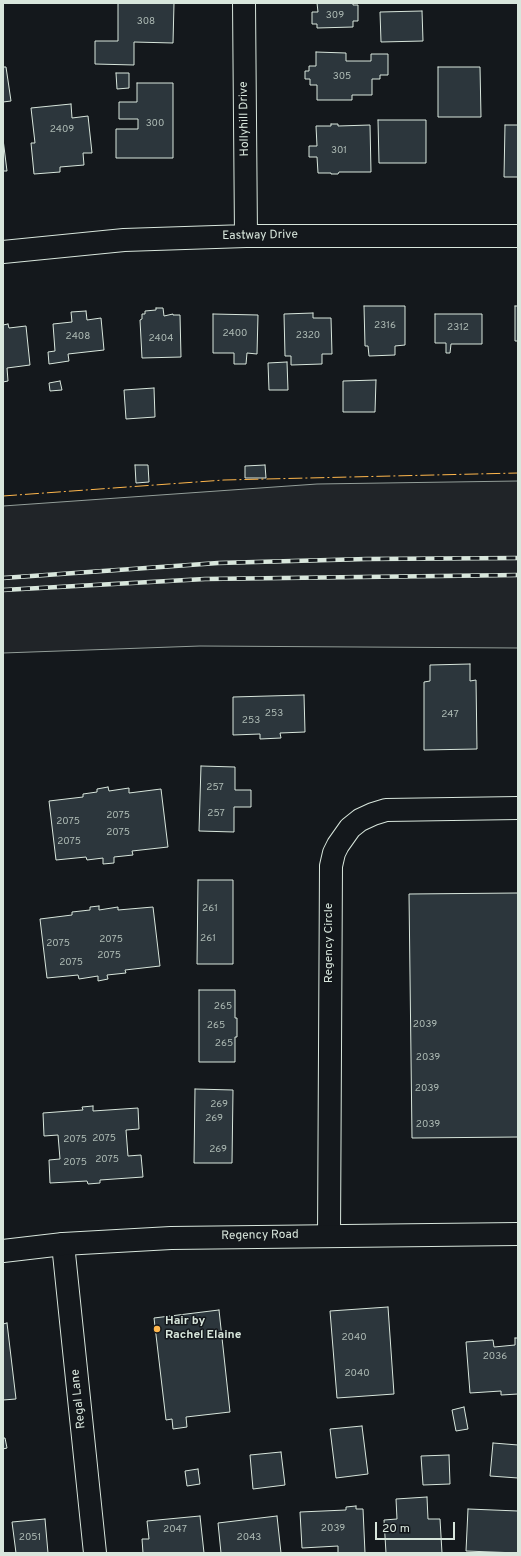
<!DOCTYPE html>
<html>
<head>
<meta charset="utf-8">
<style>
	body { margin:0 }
	#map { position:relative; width:521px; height:1556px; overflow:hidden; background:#14181c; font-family:Overpass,sans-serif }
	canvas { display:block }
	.frame { position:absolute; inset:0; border:4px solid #d8e6dc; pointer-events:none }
	.scale { position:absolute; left:375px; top:1522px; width:80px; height:18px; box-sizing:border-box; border:2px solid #d8e6dc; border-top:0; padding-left:5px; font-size:12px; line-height:14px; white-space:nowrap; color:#d8e6dc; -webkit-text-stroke:3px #14181c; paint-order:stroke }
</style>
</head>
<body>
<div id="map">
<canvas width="521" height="1556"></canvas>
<div class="frame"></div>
<div class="scale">20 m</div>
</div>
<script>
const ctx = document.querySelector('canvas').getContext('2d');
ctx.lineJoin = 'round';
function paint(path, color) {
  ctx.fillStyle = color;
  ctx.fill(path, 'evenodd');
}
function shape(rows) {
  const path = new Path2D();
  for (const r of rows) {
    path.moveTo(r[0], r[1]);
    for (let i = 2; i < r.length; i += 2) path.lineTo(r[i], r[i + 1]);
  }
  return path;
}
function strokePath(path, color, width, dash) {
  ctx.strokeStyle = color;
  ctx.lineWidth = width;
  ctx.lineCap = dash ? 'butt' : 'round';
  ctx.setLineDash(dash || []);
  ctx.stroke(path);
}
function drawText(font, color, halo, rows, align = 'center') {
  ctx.font = font + ' Overpass,sans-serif';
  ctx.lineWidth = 3;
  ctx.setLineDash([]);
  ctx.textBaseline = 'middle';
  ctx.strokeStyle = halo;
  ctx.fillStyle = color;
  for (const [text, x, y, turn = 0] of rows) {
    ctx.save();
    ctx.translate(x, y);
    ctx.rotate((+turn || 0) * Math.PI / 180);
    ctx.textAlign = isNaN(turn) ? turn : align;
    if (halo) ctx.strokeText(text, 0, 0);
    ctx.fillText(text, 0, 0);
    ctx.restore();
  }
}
const green = shape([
	[518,481,518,648,200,646,3,653,3,506,317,484,518,481]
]);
paint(green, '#202428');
strokePath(green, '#939e99', 1);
const building = shape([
	[118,3,174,3,173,43,134,42,134,65,95,64,95,41,118,41,118,3],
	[317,3,353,3,353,5,358,5,358,21,353,21,353,27,317,28,317,24,312,24,312,12,318,12,317,3],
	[422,11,423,41,381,42,380,12,422,11],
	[316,52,346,53,346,61,371,61,371,54,388,54,388,75,380,75,380,79,372,79,372,95,352,95,352,100,317,100,317,85,310,85,310,79,305,79,305,71,309,71,309,66,316,66,316,52],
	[3,67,6,67,11,101,3,102,3,67],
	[438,67,480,67,481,117,438,117,438,67],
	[116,73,129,73,129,88,117,89,116,73],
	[137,83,173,83,173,158,116,158,116,129,138,129,138,119,119,119,119,102,137,102,137,83],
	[71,104,72,118,88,116,92,153,83,153,84,165,60,167,60,172,34,174,31,143,35,143,31,108,71,104],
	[378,120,426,120,426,163,379,163,378,120],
	[331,124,338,124,338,126,370,125,371,172,339,172,338,174,331,174,331,173,318,173,317,157,309,157,309,146,317,146,316,126,331,126,331,124],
	[505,125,518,125,518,177,504,177,505,125],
	[3,139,7,171,3,171,3,139],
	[364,306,405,306,405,345,395,346,395,355,369,356,368,346,365,346,364,306],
	[515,306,518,306,518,341,515,341,515,306],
	[156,308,163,308,164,316,173,314,173,315,180,315,181,357,142,358,140,320,142,319,142,314,145,314,145,311,156,310,156,308],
	[86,311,87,320,101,318,104,350,68,354,69,361,49,364,48,352,55,351,53,324,72,322,71,312,86,311],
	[313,313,313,318,331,318,332,354,322,354,322,364,291,365,291,356,285,356,284,314,313,313],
	[213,314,258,315,257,354,247,353,246,364,234,364,234,353,213,353,213,314],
	[435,314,482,314,482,344,451,344,450,353,446,353,446,343,435,343,435,314],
	[8,324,9,328,26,326,30,365,7,368,8,381,3,382,3,325,8,324],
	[287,362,288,390,269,390,268,363,287,362],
	[376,380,375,412,343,412,343,381,376,380],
	[60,381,62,390,50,391,49,383,60,381],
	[154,388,155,417,126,419,124,390,154,388],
	[135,465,148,465,149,482,136,483,135,465],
	[265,465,266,478,245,478,245,466,265,465],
	[470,664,470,681,476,680,477,749,424,750,424,682,430,681,430,665,470,664],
	[304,695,305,732,280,733,281,738,260,739,260,734,233,735,233,697,304,695],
	[201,766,235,767,235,790,251,790,251,807,234,807,234,832,199,831,201,766],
	[108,787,109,791,129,788,129,793,161,789,168,847,132,851,133,855,114,857,114,863,103,864,103,858,87,860,86,857,56,860,49,801,83,797,83,794,97,792,97,789,108,787],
	[198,880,233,880,233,964,197,964,198,880],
	[518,893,518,1137,412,1138,409,894,518,893],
	[99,906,99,910,118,907,118,910,153,907,160,966,125,970,126,973,107,975,108,979,98,981,98,976,79,979,78,975,47,978,40,919,72,915,72,912,90,910,90,907,99,906],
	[199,990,235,990,235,1018,237,1018,237,1037,235,1037,235,1062,199,1062,199,990],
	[195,1089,233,1090,232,1163,194,1163,195,1089],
	[93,1106,93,1111,138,1108,139,1129,126,1130,128,1156,141,1155,143,1177,100,1180,100,1183,88,1184,87,1181,50,1183,49,1160,60,1159,58,1135,44,1136,43,1113,83,1110,82,1107,93,1106],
	[388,1307,394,1394,337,1398,330,1311,388,1307],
	[219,1310,230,1412,186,1417,187,1427,173,1429,172,1419,166,1420,154,1318,219,1310],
	[7,1323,16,1399,3,1400,3,1324,7,1323],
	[515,1338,518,1338,518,1394,501,1395,501,1391,470,1393,466,1342,493,1340,494,1347,515,1345,515,1338],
	[464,1407,468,1429,456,1431,452,1410,464,1407],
	[362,1426,368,1474,336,1478,330,1429,362,1426],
	[3,1438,5,1438,7,1448,3,1449,3,1438],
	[493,1443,518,1445,518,1478,490,1476,493,1443],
	[281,1452,285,1485,253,1489,250,1455,281,1452],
	[449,1455,450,1484,423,1485,421,1456,449,1455],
	[198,1469,200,1484,187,1486,185,1471,198,1469],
	[427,1497,428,1519,440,1519,442,1553,386,1553,384,1520,397,1519,396,1499,427,1497],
	[356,1506,356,1509,363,1509,365,1553,338,1553,338,1546,302,1548,300,1512,346,1510,346,1507,356,1506],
	[468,1509,518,1511,518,1553,466,1551,468,1509],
	[200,1516,204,1553,143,1553,142,1539,149,1539,147,1521,200,1516],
	[277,1516,281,1553,221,1553,218,1523,277,1516],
	[45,1519,48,1553,16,1553,12,1522,45,1519]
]);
paint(building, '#2c363c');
strokePath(building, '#d8e6dc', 1);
const street = shape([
	[244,3,246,236],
	[3,252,124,240,246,236,518,236],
	[329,1235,331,866,334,853,338,845,350,828,360,820,373,814,386,810,518,808],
	[63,1244,95,1553]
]);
const secondary = shape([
	[3,1251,63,1244,171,1238,518,1234]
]);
strokePath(street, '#d8e6dc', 24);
strokePath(secondary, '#d8e6dc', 24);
strokePath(street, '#14181c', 22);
strokePath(secondary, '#14181c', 22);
const rail = shape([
	[3,578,218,563,367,559,518,558],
	[3,590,205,579,518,575]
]);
strokePath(rail, '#d8e6dc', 4.5);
strokePath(rail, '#14181c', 3, [9]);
strokePath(shape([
	[3,496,224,480,518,473]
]), '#ffb74d', 1, [14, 3, 2, 3]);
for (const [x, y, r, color] of [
	[157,1329,4,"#ffb74d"]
]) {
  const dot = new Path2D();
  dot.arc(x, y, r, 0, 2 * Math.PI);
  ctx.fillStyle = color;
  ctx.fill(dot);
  strokePath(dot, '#14181c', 1.5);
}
drawText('10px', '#adbab4', null, [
	["309",335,16],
	["308",146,22],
	["305",342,77],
	["300",155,124],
	["2409",62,130],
	["301",339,151],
	["2316",385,326],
	["2312",458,328],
	["2400",235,334],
	["2320",308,336],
	["2408",78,337],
	["2404",161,339],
	["253",274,714],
	["247",450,715],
	["253",251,721],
	["257",215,788],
	["257",216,814],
	["2075",118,816],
	["2075",68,822],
	["2075",118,833],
	["2075",69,842],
	["261",210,909],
	["261",208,939],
	["2075",111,940],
	["2075",58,944],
	["2075",109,956],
	["2075",71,963],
	["265",223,1007],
	["2039",425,1025],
	["265",216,1026],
	["265",224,1044],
	["2039",428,1058],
	["2039",427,1089],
	["269",219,1105],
	["269",214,1119],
	["2039",428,1125],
	["2075",104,1139],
	["2075",75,1140],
	["269",218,1150],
	["2075",107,1160],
	["2075",75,1163],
	["2040",354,1338],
	["2036",495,1357],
	["2040",357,1374],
	["2039",333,1529],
	["2047",175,1530],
	["2051",30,1538],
	["2043",249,1538]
]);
drawText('12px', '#d8e6dc', '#14181c', [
	["Hollyhill Drive",245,119,-91],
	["Eastway Drive",260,236,-1],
	["Regency Circle",330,943,-90],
	["Regency Road",260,1236,-1],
	["Regal Lane",79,1399,-96]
]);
drawText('bold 12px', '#d8e6dc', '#14181c', [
	["Hair by",165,1322],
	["Rachel Elaine",165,1336]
], 'left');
</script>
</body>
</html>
